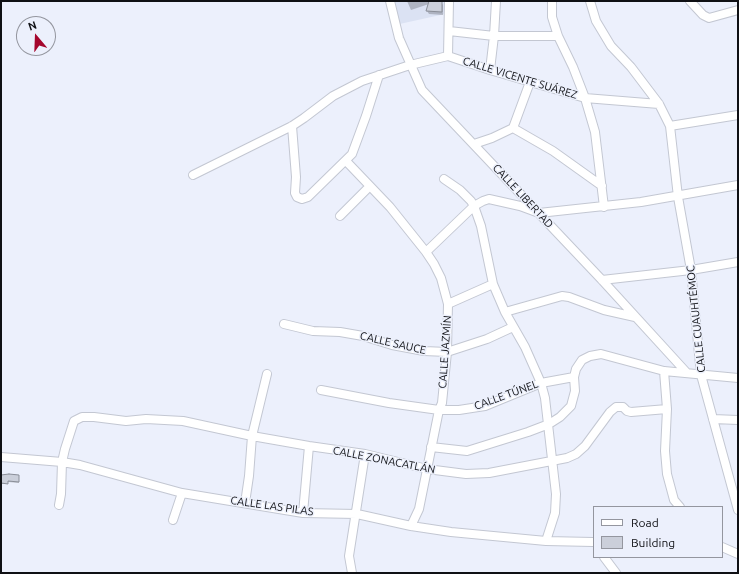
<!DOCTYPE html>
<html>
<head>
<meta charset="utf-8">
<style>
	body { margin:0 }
	#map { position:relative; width:739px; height:574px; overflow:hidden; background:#ecf0fc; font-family:Ubuntu,sans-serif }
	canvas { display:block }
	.frame { position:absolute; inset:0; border:2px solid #0f1014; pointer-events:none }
	.legend { position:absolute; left:593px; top:506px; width:130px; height:52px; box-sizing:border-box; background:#ecf0fc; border:1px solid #94969f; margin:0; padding:5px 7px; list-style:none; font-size:12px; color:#0f1014 }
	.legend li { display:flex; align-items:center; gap:8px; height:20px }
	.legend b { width:20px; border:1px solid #94969f }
	.north { position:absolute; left:16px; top:16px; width:40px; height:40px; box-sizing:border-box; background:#ecf0fc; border:1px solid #94969f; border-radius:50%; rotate:341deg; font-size:11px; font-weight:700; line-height:16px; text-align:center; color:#0f1014 }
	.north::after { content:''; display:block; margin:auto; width:14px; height:18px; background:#a4062d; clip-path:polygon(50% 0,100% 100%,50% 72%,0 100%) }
</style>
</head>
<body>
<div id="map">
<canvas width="739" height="574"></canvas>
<div class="frame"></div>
<ul class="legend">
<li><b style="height:5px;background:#fff"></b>Road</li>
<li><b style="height:11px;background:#cbcfda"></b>Building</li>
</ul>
<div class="north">N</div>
</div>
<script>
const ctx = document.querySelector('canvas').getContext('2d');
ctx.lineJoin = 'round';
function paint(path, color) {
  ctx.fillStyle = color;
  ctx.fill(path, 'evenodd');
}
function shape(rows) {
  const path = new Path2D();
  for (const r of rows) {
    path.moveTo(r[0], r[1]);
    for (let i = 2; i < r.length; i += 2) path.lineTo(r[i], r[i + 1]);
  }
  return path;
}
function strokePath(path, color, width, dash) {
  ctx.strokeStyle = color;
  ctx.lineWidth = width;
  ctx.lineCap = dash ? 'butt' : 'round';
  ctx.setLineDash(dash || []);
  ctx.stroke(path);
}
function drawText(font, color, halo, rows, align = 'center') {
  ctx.font = font + ' Ubuntu,sans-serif';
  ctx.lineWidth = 3;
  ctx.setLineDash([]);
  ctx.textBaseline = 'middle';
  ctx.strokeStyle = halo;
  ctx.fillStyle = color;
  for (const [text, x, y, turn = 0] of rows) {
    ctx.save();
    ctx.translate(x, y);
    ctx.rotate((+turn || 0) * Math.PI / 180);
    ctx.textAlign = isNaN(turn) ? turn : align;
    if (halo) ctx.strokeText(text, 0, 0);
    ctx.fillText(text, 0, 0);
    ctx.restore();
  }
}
paint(shape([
	[392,1,444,1,445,14,395,25]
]), '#dbe2f3');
paint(shape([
	[407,1,441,2,443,5,443,15,429,14,427,11,429,4,411,10],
	[1,476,19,476,19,483,8,482,8,484,1,484]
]), '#0003');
const building = shape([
	[429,1,442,1,442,12,426,11,429,1],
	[9,474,19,475,19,482,8,481,8,484,1,483,1,475,9,474]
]);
paint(building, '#cbcfda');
strokePath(building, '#8a8e98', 1);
const minor = shape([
	[390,1,399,38,422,90,602,280,687,373],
	[552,1,552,17,558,36,573,67,585,98,595,132,604,207],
	[590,1,596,21,611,46,631,67,659,104,670,126,678,197,691,270,701,375,738,510],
	[690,1,703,15,709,18,738,10],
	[449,31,494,36,558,36],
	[448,56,449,1],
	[490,70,494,36,496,1],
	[292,126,296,177,295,193,297,197,302,199,308,197,352,154,366,116,379,75],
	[670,126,738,115],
	[513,128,553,151,602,186],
	[513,128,530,82],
	[474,144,492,138,513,128],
	[346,161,390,207,426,252,434,264,441,278,448,304,447,352,442,403,439,410,419,509,411,526],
	[193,175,292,126,304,118,333,96,362,81,410,65,448,56,490,70,585,98,659,104],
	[444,179,460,190,471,201,474,206,481,226,493,284,505,312,525,347,541,383,545,398,556,494,555,513,546,541],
	[340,216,370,186],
	[426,252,474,206,483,201,489,199,520,206,539,213,641,202,738,185],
	[602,280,691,270,738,262],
	[448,304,493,284],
	[505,312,562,296,569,297,604,310,635,317],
	[284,324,313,331,340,332,363,336,392,345,424,351,447,352,487,339,513,327],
	[664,371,667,409,665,451,667,474,674,500,680,507],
	[321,390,389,403,439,410,459,410,485,406,541,383,574,377],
	[713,419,738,420],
	[431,447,467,451,528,432,549,424,560,417,571,406,575,391,574,377,576,369,582,360,590,356,601,354,664,371,738,378],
	[1,457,62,462,80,465,182,493,303,513,357,514,411,526,451,532,546,541,593,542],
	[245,503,249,476,252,436,267,374],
	[59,505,61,494,62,462,65,449,74,421,82,417,94,417,126,421,146,419,183,421,252,436,309,446,365,454,427,469,466,474,489,473,567,458,576,454,585,446,610,412,616,407,623,407,627,411,631,412,667,409],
	[303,513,309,446],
	[173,520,182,493],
	[722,547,738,554],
	[604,557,616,573],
	[352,573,349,556,365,454]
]);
strokePath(minor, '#c3c7d2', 10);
strokePath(minor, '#fff', 8);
drawText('11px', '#0f1014', '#ecf0fc', [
	["CALLE VICENTE SUÁREZ",520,78,17],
	["CALLE LIBERTAD",523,196,47],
	["CALLE CUAUHTÉMOC",696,319,-96],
	["CALLE SAUCE",393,343,13],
	["CALLE JAZMÍN",445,352,-86],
	["CALLE TÚNEL",506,395,-20],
	["CALLE ZONACATLÁN",384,460,11],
	["CALLE LAS PILAS",272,506,8]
]);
</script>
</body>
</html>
